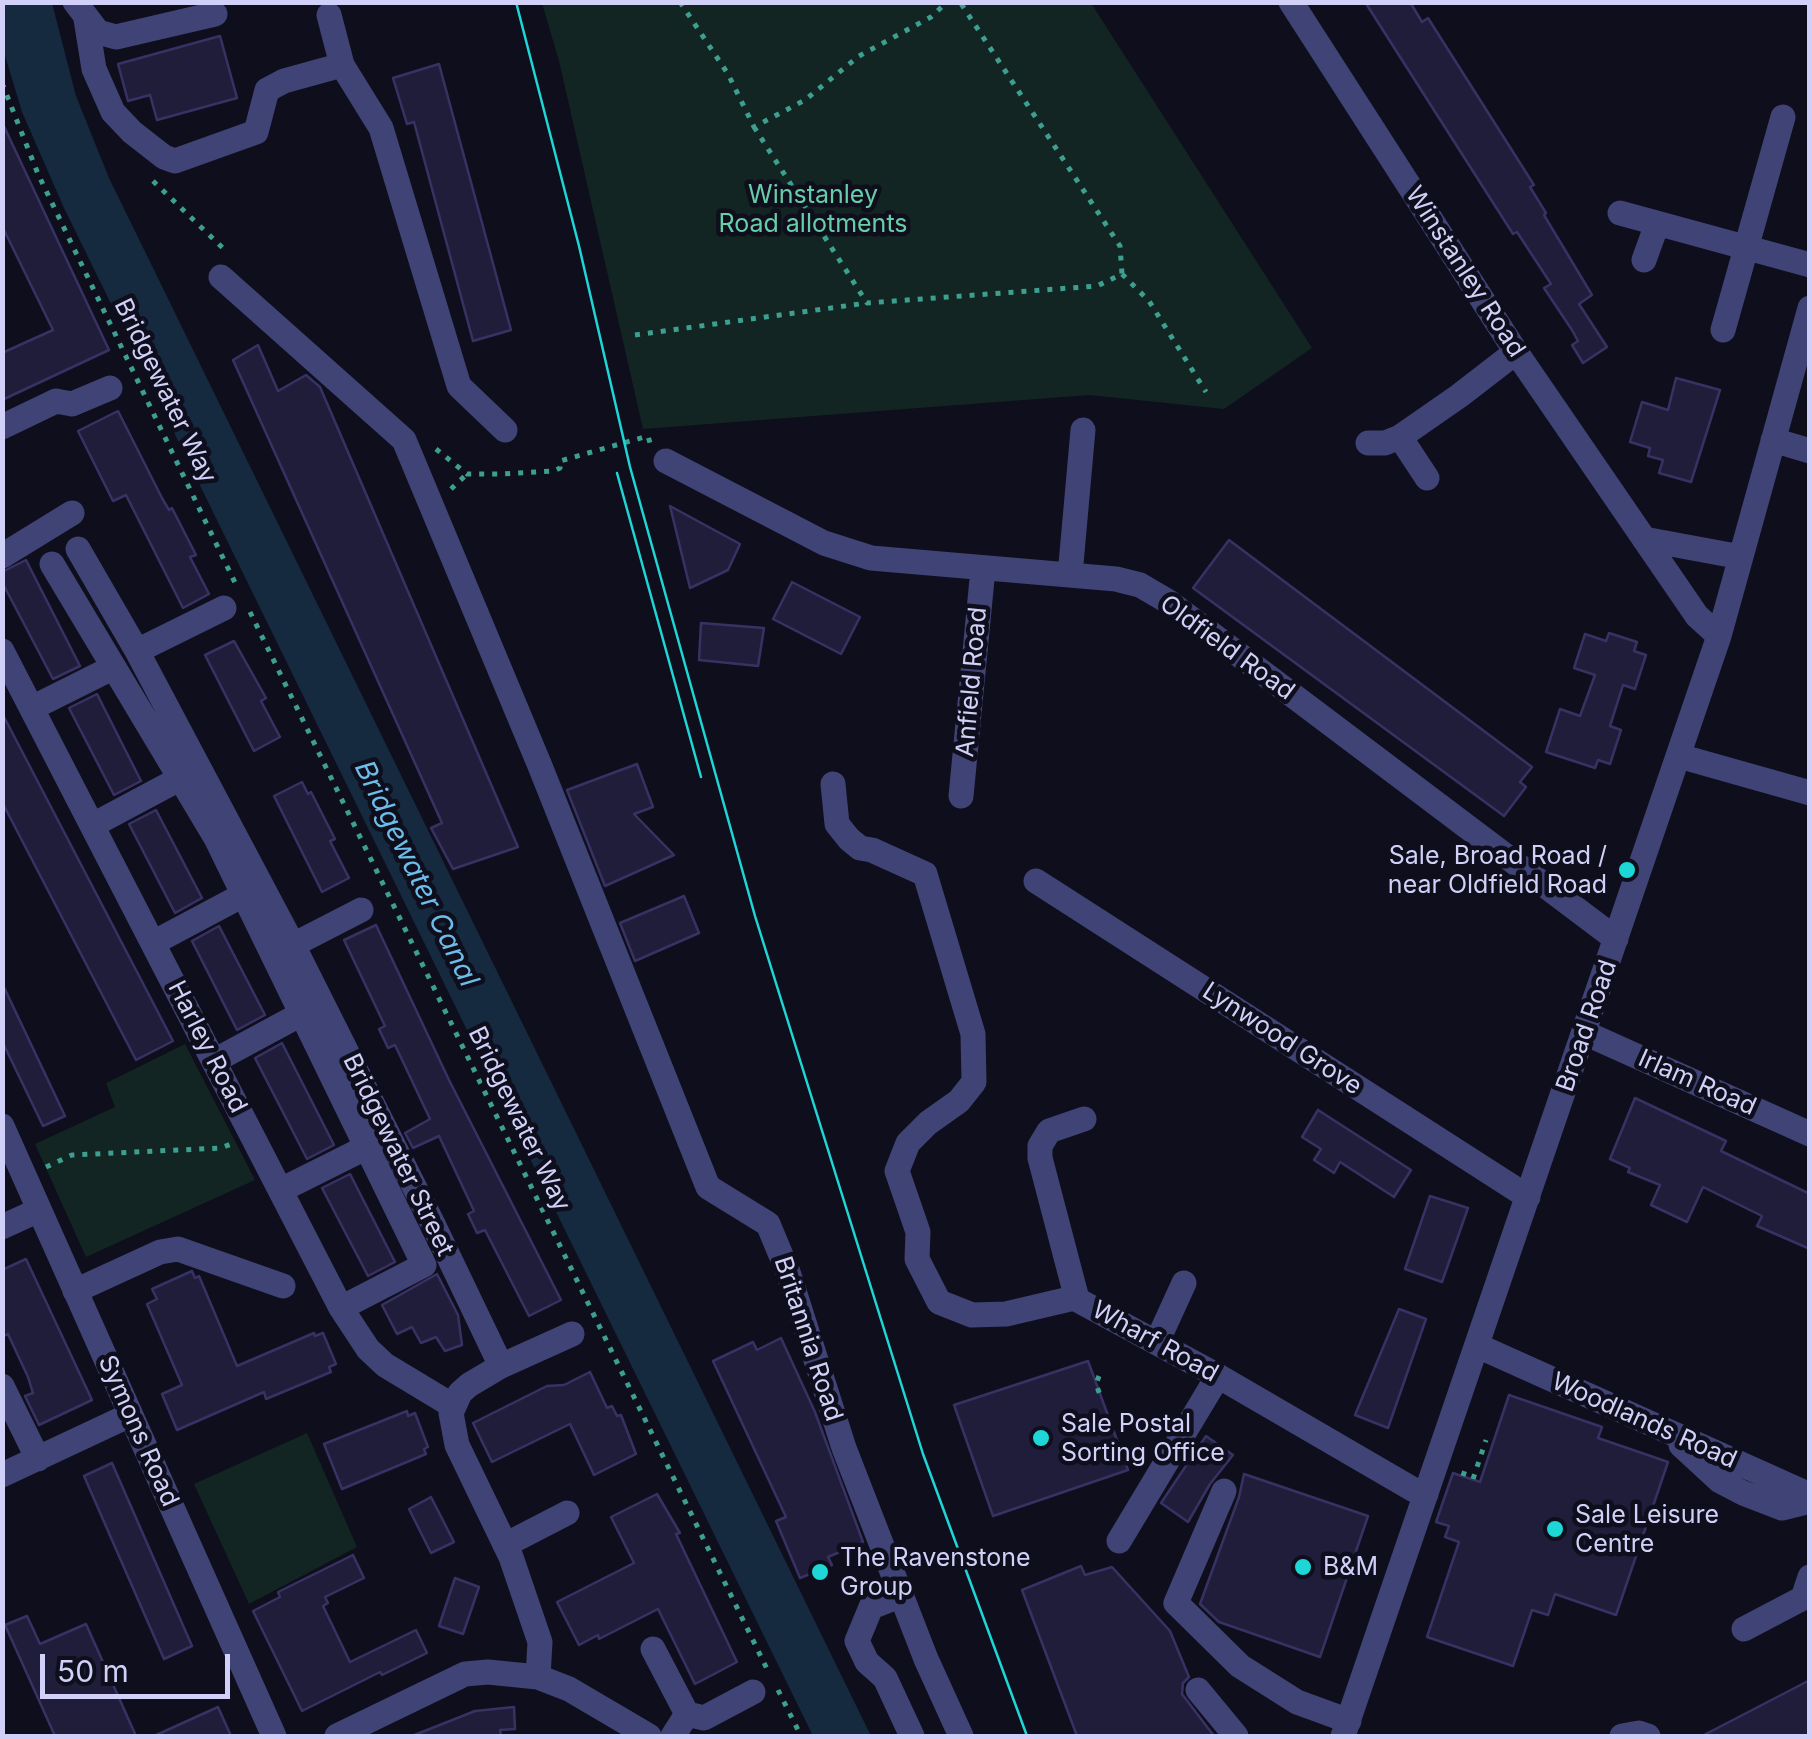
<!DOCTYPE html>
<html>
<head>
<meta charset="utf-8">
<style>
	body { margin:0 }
	#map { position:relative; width:1812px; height:1739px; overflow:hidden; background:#0f0e1c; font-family:Inter,sans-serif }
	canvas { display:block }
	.frame { position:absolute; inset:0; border:5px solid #d0d0f8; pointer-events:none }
	.scale { position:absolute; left:40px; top:1654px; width:190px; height:45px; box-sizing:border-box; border:5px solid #d0d0f8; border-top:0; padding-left:12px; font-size:30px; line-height:35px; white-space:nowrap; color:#d0d0f8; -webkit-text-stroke:8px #0f0e1c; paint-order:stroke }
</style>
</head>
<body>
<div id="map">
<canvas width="1812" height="1739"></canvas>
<div class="frame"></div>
<div class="scale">50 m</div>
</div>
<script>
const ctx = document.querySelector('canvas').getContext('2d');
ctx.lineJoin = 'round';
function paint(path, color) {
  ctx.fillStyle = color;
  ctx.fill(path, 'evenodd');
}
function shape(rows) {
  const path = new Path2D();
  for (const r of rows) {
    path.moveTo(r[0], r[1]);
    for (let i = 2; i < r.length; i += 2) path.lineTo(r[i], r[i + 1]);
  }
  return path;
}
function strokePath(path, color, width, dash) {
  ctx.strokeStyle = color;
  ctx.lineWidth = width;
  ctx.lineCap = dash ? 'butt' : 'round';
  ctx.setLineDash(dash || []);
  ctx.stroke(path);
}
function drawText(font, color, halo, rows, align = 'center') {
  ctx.font = font + ' Inter,sans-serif';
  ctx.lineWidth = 9;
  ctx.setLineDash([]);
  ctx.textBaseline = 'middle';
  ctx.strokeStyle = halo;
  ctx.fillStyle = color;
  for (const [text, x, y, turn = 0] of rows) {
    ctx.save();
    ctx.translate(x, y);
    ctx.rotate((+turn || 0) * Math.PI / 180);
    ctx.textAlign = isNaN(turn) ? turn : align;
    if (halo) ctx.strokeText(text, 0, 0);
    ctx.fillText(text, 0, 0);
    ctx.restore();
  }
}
paint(shape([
	[542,3,1091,3,1312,348,1224,409,1089,395,643,429,559,61],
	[185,1044,255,1180,86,1257,35,1144,115,1107,106,1083],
	[307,1433,357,1547,249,1604,194,1484]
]), '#122522');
paint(shape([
	[2,3,52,3,76,96,109,178,871,1736,813,1736,64,208,22,112,3,49]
]), '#15293f');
const building = shape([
	[1365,2,1410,2,1422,22,1428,18,1534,185,1530,187,1546,213,1544,215,1592,295,1579,304,1607,347,1583,363,1572,345,1578,341,1572,330,1544,288,1551,284,1517,232,1513,234,1365,2],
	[220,36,237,98,157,120,150,95,128,101,118,64,220,36],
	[439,64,511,330,473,341,414,122,407,124,393,78,439,64],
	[2,122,109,350,2,400,2,353,53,330,2,226,2,122],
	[258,345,278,391,306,375,320,387,518,847,453,869,431,828,442,823,233,360,258,345],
	[1676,378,1720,390,1691,482,1659,473,1663,460,1648,456,1650,448,1630,442,1642,402,1668,410,1676,378],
	[118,411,162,498,169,510,172,508,196,555,190,557,209,594,183,608,126,495,113,501,78,431,118,411],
	[670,506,740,544,728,570,690,588,670,506],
	[1229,540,1532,767,1520,782,1526,787,1504,816,1193,588,1229,540],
	[26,560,80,666,53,679,2,582,2,572,26,560],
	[792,582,860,617,841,654,773,619,792,582],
	[701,623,764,628,758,666,699,660,701,623],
	[1609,633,1637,642,1634,651,1646,655,1635,689,1623,685,1610,726,1621,730,1610,764,1598,760,1595,768,1546,752,1560,709,1580,716,1595,675,1574,668,1585,634,1606,641,1609,633],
	[234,641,266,698,261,701,280,737,254,751,205,655,234,641],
	[97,694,141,781,114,795,69,708,97,694],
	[2,713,173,1041,136,1060,2,802,2,713],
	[637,764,653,807,634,814,674,855,605,886,567,790,637,764],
	[302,782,308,794,311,792,335,839,330,841,349,878,322,892,274,796,302,782],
	[156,810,202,898,175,913,129,824,156,810],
	[684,896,699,933,635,961,620,923,684,896],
	[376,925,449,1080,561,1300,529,1316,485,1230,477,1233,468,1214,474,1211,439,1136,413,1148,405,1133,430,1119,395,1045,388,1048,379,1029,385,1026,344,940,376,925],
	[219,926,265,1015,237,1030,192,941,219,926],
	[2,983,65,1116,43,1126,2,1041,2,983],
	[282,1043,334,1145,307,1159,255,1058,282,1043],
	[1635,1098,1726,1141,1721,1151,1810,1194,1810,1249,1757,1226,1762,1216,1703,1187,1687,1222,1651,1205,1660,1185,1628,1172,1630,1168,1610,1159,1635,1098],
	[1318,1110,1411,1170,1394,1197,1340,1162,1334,1173,1314,1160,1321,1149,1302,1137,1318,1110],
	[350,1174,395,1262,368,1276,322,1188,350,1174],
	[1430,1196,1468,1208,1442,1282,1405,1269,1430,1196],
	[26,1259,92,1400,39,1425,25,1396,33,1393,28,1377,8,1334,2,1337,2,1270,26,1259],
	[192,1271,195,1278,199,1276,237,1366,314,1333,315,1336,323,1333,336,1364,329,1367,331,1372,266,1399,264,1392,177,1430,162,1394,182,1385,147,1304,157,1299,152,1289,192,1271],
	[437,1274,458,1315,462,1345,445,1351,436,1337,421,1343,412,1327,397,1334,382,1305,437,1274],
	[1399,1309,1426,1319,1388,1428,1355,1415,1399,1309],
	[781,1338,815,1412,863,1542,828,1557,832,1565,800,1578,776,1521,786,1517,713,1361,753,1342,757,1350,781,1338],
	[1088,1361,1128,1470,993,1516,954,1405,1088,1361],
	[590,1372,607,1408,612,1406,617,1416,621,1415,636,1454,594,1475,570,1424,492,1462,473,1423,547,1386,564,1385,590,1372],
	[1509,1395,1602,1427,1598,1438,1668,1462,1616,1615,1555,1594,1548,1615,1532,1610,1513,1666,1427,1637,1459,1542,1445,1537,1449,1526,1436,1522,1453,1473,1480,1482,1509,1395],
	[407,1411,408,1416,415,1413,428,1447,424,1449,426,1454,342,1489,324,1444,407,1411],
	[1206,1436,1233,1455,1210,1484,1188,1522,1161,1503,1206,1436],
	[112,1463,192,1646,164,1659,84,1476,112,1463],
	[1244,1474,1368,1516,1320,1657,1219,1622,1200,1604,1239,1497,1244,1474],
	[657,1494,680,1533,676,1534,737,1662,695,1684,658,1609,599,1639,598,1635,579,1645,557,1602,634,1563,611,1517,657,1494],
	[431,1497,454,1542,431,1553,409,1509,431,1497],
	[353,1555,364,1578,325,1597,328,1603,323,1606,350,1662,416,1630,427,1653,382,1675,380,1672,302,1711,253,1611,280,1597,278,1592,353,1555],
	[1081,1566,1085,1575,1112,1567,1170,1631,1189,1677,1183,1683,1182,1694,1214,1736,1077,1736,1022,1590,1081,1566],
	[455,1578,479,1587,463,1634,439,1626,455,1578],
	[27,1616,40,1644,86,1624,136,1736,55,1736,5,1625,27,1616],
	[1810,1680,1810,1736,1702,1736,1810,1680],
	[218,1707,231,1736,154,1736,218,1707],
	[514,1707,515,1729,500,1730,501,1736,412,1736,475,1711,514,1707]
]);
paint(building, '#201d3a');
strokePath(building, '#373263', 2.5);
strokePath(shape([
	[680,2,728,74,754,127,805,100,859,56,931,17,947,2],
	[2,83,38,174,238,589],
	[754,127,867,303,1097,286,1122,274,1120,246,960,2],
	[153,181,228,253],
	[1122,274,1149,301,1206,392],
	[635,335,867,303],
	[436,449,467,474,500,474,554,471,560,468,560,461,648,436,650,443],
	[451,489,467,474],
	[250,612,768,1671],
	[46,1167,72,1155,221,1148,231,1144],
	[1099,1376,1096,1384,1100,1395],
	[1463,1476,1465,1470],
	[1473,1479,1486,1440],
	[778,1690,801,1736]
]), '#3d9f8f', 5, [5, 8]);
strokePath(shape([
	[75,2,98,32,116,37,215,14],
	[1291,2,1516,352,1697,616,1719,636],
	[86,19,94,69,113,112,132,132,164,157,175,161,256,132,267,90,284,81,342,65,329,15],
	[342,65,381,128,459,386,505,430],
	[1620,213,1810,265],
	[1644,260,1657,224],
	[221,277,404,440,540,766,708,1187,768,1224,788,1272,844,1448,926,1659,961,1736],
	[1723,330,1783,117],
	[2,427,56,401,72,404,110,388],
	[1400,437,1427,478],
	[1773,440,1810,451],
	[1368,443,1385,443,1400,437,1459,396,1516,352],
	[666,461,824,543,871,558,1116,579,1140,585,1169,602,1616,939],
	[1644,539,1741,557],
	[78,549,137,651,293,945,433,1224,501,1366],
	[2,556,72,513],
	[52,564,216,838,424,1265,341,1308],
	[1070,575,1083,430],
	[2,651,341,1308,368,1349,385,1365,453,1406],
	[137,651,224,608],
	[32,708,114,667],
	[1679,756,1810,793],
	[833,784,837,824,849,839,860,848,872,850,925,874,973,1034,974,1082,959,1101,928,1123,908,1143,897,1171,918,1232,917,1259,939,1302,972,1315,1006,1314,1074,1298,1218,1376,1414,1490,1426,1494],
	[961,796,983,569],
	[93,825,181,778],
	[1036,881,1528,1197],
	[153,943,245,894],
	[293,945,361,910],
	[1585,1033,1810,1134],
	[214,1061,303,1013],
	[2,1126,274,1736],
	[281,1190,367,1147],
	[2,1227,39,1210],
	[75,1291,160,1252,178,1249,283,1286],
	[1077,1299,1040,1158,1040,1146,1049,1131,1084,1119],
	[1157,1342,1184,1283],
	[1478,1346,1810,1495],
	[2,1386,38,1459],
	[1681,1445,1720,1481,1743,1493,1782,1508,1810,1501],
	[2,1475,130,1415],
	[1224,1491,1176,1603,1240,1666,1297,1702,1349,1721],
	[1119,1541,1218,1376],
	[505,1545,567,1513],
	[902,1595,871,1607,857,1641,867,1662,885,1678,912,1736],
	[1744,1629,1803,1598,1810,1577],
	[653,1649,687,1714,673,1736],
	[538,1677,540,1642,511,1557,457,1445,451,1413,460,1393,469,1385,501,1366,572,1334],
	[1198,1690,1236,1736],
	[687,1714,704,1718,753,1692],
	[337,1736,465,1674,488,1672,538,1677,569,1689,649,1736],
	[1343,1736,1719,636,1810,308],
	[1622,1736,1639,1733,1648,1736]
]), '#3f4375', 25);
strokePath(shape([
	[516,2,579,246,630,467,755,916,923,1454,1027,1736],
	[617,473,701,777]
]), '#1ed6d6', 2.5);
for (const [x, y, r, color] of [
	[1627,870,10,"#1ed6d6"],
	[1041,1438,10,"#1ed6d6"],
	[1555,1529,10,"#1ed6d6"],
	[1303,1567,10,"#1ed6d6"],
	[820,1572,10,"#1ed6d6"]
]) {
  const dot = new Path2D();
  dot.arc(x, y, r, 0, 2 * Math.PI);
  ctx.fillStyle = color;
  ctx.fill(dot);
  strokePath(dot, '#0f0e1c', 4);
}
drawText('25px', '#67cda9', '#0f0e1c', [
	["Winstanley",813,195],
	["Road allotments",813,224]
]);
drawText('25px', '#d0d0f8', '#0f0e1c', [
	["Winstanley Road",1465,272,57],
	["Bridgewater Way",165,391,64],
	["Oldfield Road",1227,648,36],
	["Anfield Road",972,682,-85],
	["Broad Road",1587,1026,-71],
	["Lynwood Grove",1282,1039,33],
	["Harley Road",207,1047,63],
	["Irlam Road",1697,1083,24],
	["Bridgewater Way",519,1119,64],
	["Bridgewater Street",398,1155,64],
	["Britannia Road",808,1339,72],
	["Wharf Road",1155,1342,29],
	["Woodlands Road",1644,1421,24],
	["Symons Road",138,1431,66]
]);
drawText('25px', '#d0d0f8', '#0f0e1c', [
	["Sale, Broad Road /",1607,856,"right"],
	["near Oldfield Road",1607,885,"right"],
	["Sale Postal",1061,1424],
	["Sorting Office",1061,1453],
	["Sale Leisure",1575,1515],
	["Centre",1575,1544],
	["The Ravenstone",840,1558],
	["Group",840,1587],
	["B&M",1323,1567]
], 'left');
drawText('italic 28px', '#6cbdea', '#0f0e1c', [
	["Bridgewater Canal",416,874,64]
]);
</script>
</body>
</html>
